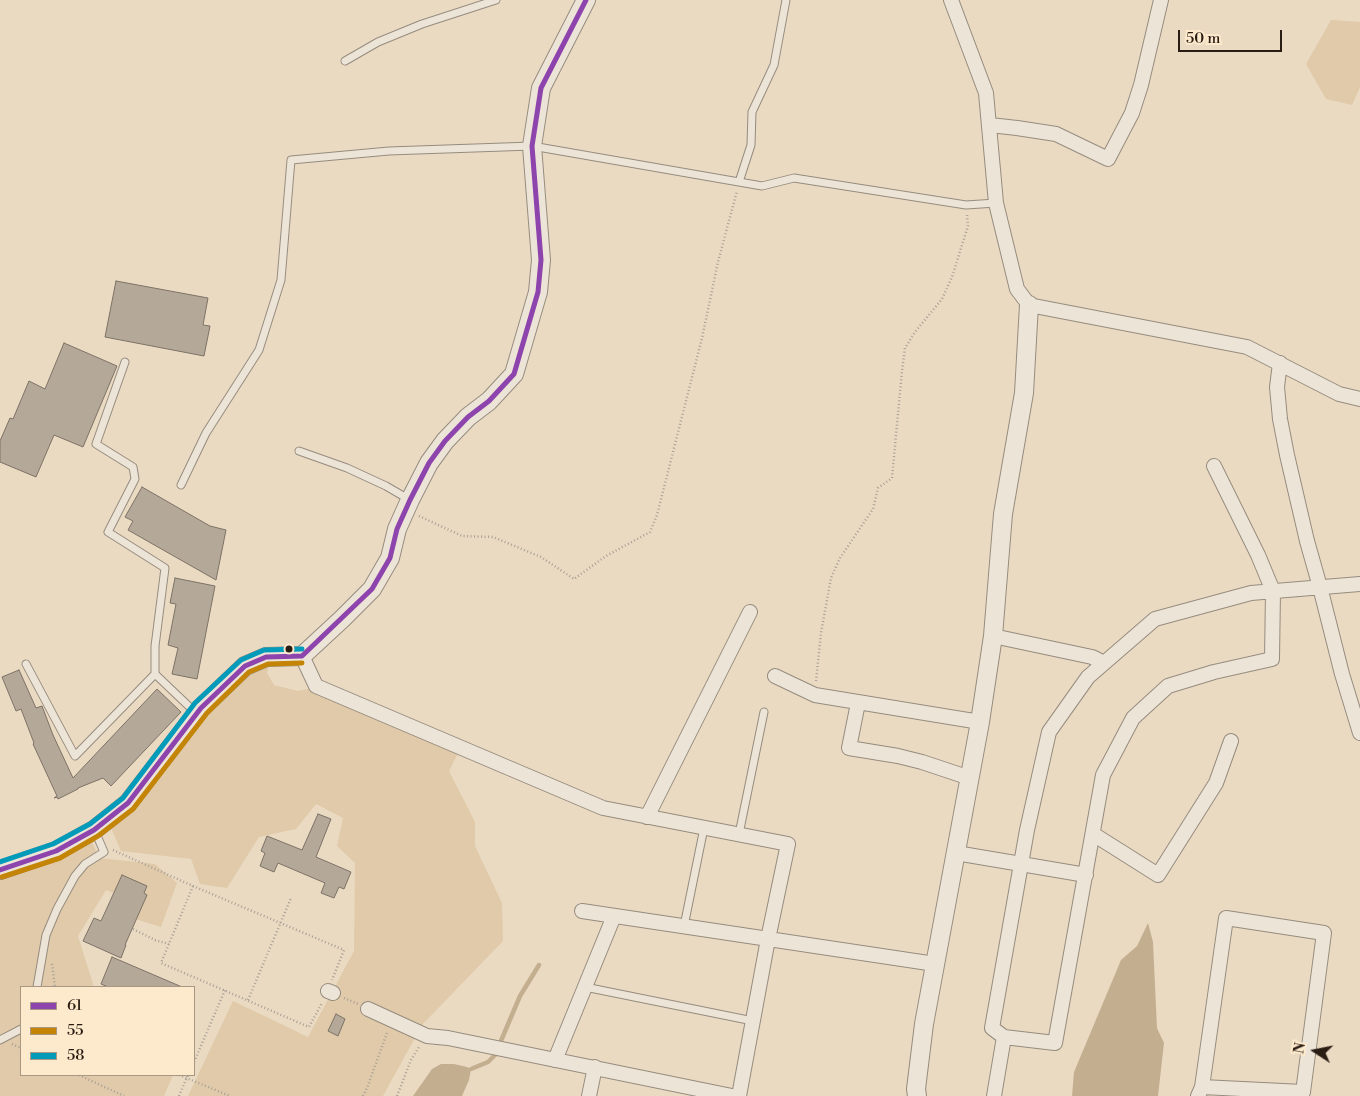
<!DOCTYPE html>
<html>
<head>
<meta charset="utf-8">
<style>
	body { margin:0 }
	#map { position:relative; width:1360px; height:1096px; overflow:hidden; background:#eadac2; font-family:"Libre Bodoni",serif }
	canvas { display:block }
	.legend { position:absolute; left:20px; top:986px; width:175px; height:90px; box-sizing:border-box; background:#fde9cc; border:1px solid #a89782; margin:0; padding:6px 9px; list-style:none; font-size:15px; color:#291c13 }
	.legend li { display:flex; align-items:center; gap:10px; height:25px }
	.legend b { width:25px; border:1px solid #a89782 }
	.north { position:absolute; left:1290px; top:1026px; width:50px; height:50px; -webkit-text-stroke:4px #fde9cc; paint-order:stroke; rotate:281deg; font-size:14px; font-weight:700; line-height:20px; text-align:center; color:#291c13 }
	.north::after { content:''; display:block; margin:auto; width:18px; height:22px; background:#291c13; clip-path:polygon(50% 0,100% 100%,50% 72%,0 100%) }
	.scale { position:absolute; left:1178px; top:30px; width:104px; height:22px; box-sizing:border-box; border:2px solid #291c13; border-top:0; padding-left:6px; font-size:15px; line-height:18px; white-space:nowrap; color:#291c13; -webkit-text-stroke:4px #fde9cc; paint-order:stroke }
</style>
</head>
<body>
<div id="map">
<canvas width="1360" height="1096"></canvas>
<ul class="legend">
<li><b style="height:6px;background:#8e44ad"></b>61</li>
<li><b style="height:6px;background:#c48405"></b>55</li>
<li><b style="height:6px;background:#049bbb"></b>58</li>
</ul>
<div class="north">N</div>
<div class="scale">50 m</div>
</div>
<script>
const ctx = document.querySelector('canvas').getContext('2d');
ctx.lineJoin = 'round';
function paint(path, color) {
  ctx.fillStyle = color;
  ctx.fill(path, 'evenodd');
}
function shape(rows) {
  const path = new Path2D();
  for (const r of rows) {
    path.moveTo(r[0], r[1]);
    for (let i = 2; i < r.length; i += 2) path.lineTo(r[i], r[i + 1]);
  }
  return path;
}
function strokePath(path, color, width, dash) {
  ctx.strokeStyle = color;
  ctx.lineWidth = width;
  ctx.lineCap = dash ? 'butt' : 'round';
  ctx.setLineDash(dash || []);
  ctx.stroke(path);
}
paint(shape([
	[1331,20,1360,22,1360,87,1352,105,1326,99,1306,64],
	[270,662,267,673,274,685,298,691,312,688,458,753,449,771,475,822,475,846,502,903,503,941,422,1025,383,1096,188,1096,233,1001,308,1037,354,951,355,863,337,846,343,818,316,804,296,829,259,837,227,888,200,884,191,859,121,851,110,826,141,799,206,717,247,669],
	[92,842,99,858,155,864,177,883,161,927,132,918,136,902,106,890,78,936,94,987,21,987,21,1075,173,1075,164,1096,0,1096,0,876]
]), '#e0caa9');
paint(shape([
	[1148,923,1153,942,1157,1028,1164,1043,1158,1096,1072,1096,1074,1072,1121,960,1137,946],
	[441,1064,454,1064,467,1067,471,1069,469,1080,462,1096,413,1096,432,1069]
]), '#c4ae90');
strokePath(shape([
	[471,1069,488,1062,495,1055,520,996,539,965]
]), '#c4ae90', 4.5);
const building = shape([
	[116,281,208,298,203,325,210,326,204,356,105,337,116,281],
	[64,343,117,366,83,447,54,435,36,477,0,462,0,441,10,418,13,419,29,381,45,389,64,343],
	[142,487,210,526,226,530,216,580,128,530,133,521,125,517,142,487],
	[175,578,215,586,197,679,172,674,178,648,168,645,176,604,170,603,175,578],
	[19,670,36,708,42,706,53,735,73,778,157,689,181,712,111,786,103,778,78,788,78,789,58,799,57,797,54,798,57,796,33,744,34,743,21,709,16,711,2,677,19,670],
	[318,814,331,819,316,857,351,872,344,889,339,887,334,898,321,893,325,883,278,863,274,872,260,866,265,853,261,851,267,836,302,850,318,814],
	[122,875,147,886,144,893,147,895,125,945,126,945,121,958,83,941,94,918,101,921,122,875],
	[112,957,182,987,108,987,101,984,112,957],
	[336,1014,345,1019,338,1036,328,1031,336,1014]
]);
paint(building, '#b4a898');
strokePath(building, '#7c7266', 1);
const service = shape([
	[345,61,378,42,422,24,496,0],
	[739,182,762,186,794,178,966,205,996,203],
	[125,362,96,444,133,467,135,479,108,532,165,568,155,646,155,674,197,714],
	[299,451,347,468,386,486,410,500],
	[181,485,206,433,259,350,281,280,291,160,389,151,532,146,739,182,751,145,752,112,774,65,786,0],
	[26,664,75,756,155,674],
	[739,834,764,712],
	[684,926,704,828],
	[37,987,46,935,57,909,75,876,85,864,104,852,95,831],
	[585,987,753,1021],
	[0,1040,21,1029]
]);
const minor = shape([
	[951,0,986,93,996,203,1017,289,1029,305,1247,347,1339,394,1360,399],
	[990,125,1017,128,1056,134,1108,159,1132,113,1141,85,1161,0],
	[1280,363,1277,387,1280,419,1287,455,1307,541,1320,587,1342,674,1360,733],
	[993,636,1092,657,1104,663],
	[302,656,316,686,603,808,788,844,768,939,739,1096],
	[775,676,815,695,980,722],
	[858,703,849,748,898,756,922,762,970,778],
	[647,817,750,612],
	[1093,834,1158,875,1216,783,1231,741],
	[956,853,1086,875],
	[582,911,935,964],
	[328,991,333,993],
	[368,1009,427,1036,448,1038,732,1096],
	[1004,1037,992,1028,1027,830,1049,732,1088,677,1155,619,1251,593,1360,584],
	[555,1060,614,916],
	[589,1096,595,1067],
	[994,1096,1004,1037,1055,1043,1103,775,1133,718,1168,686,1214,672,1272,659,1273,591,1258,555,1214,466],
	[1198,1096,1202,1087,1226,918,1324,933,1303,1092,1202,1087]
]);
const tertiary = shape([
	[0,870,56,851,94,830,128,803,201,708,245,666,266,657,302,656,342,619,372,589,390,558,397,529,410,500,429,463,445,441,468,417,489,401,514,374,538,292,541,260,532,146,541,88,586,0],
	[917,1096,916,1089,924,1024,980,722,993,636,1003,514,1024,393,1029,305]
]);
strokePath(service, '#968c7e', 9);
strokePath(minor, '#968c7e', 16);
strokePath(tertiary, '#968c7e', 20);
strokePath(shape([
	[419,516,462,536,493,537,541,557,574,579,606,556,650,532,657,515,702,338,718,262,737,191],
	[816,681,821,633,831,578,840,558,873,509,878,488,892,478,902,371,905,348,915,332,942,299,952,277,968,226,967,215],
	[113,850,193,886,344,950,332,980],
	[193,886,161,963,309,1027,322,1003],
	[133,929,155,940,169,944],
	[52,964,55,987],
	[344,998,358,1004],
	[248,1000,291,898],
	[12,1044,21,1048],
	[194,1062,225,990],
	[79,1075,124,1096],
	[179,1075,230,1096],
	[179,1096,188,1075],
	[363,1096,367,1088,387,1033],
	[397,1096,411,1060,419,1047]
]), '#a8a096', 2.5, [1, 2.5]);
strokePath(service, '#ede4d8', 7);
strokePath(minor, '#ede4d8', 14);
strokePath(tertiary, '#ede4d8', 18);
strokePath(shape([
	[0,870,56,851,94,830,128,803,201,708,245,666,266,657,302,656,372,589,390,558,397,529,410,500,429,463,445,441,468,417,489,401,514,374,538,292,541,260,532,146,541,88,586,0]
]), '#8e44ad', 5);
strokePath(shape([
	[2,877,60,858,98,836,133,809,207,713,249,672,268,664,302,663]
]), '#c48405', 5);
strokePath(shape([
	[0,862,53,844,90,824,123,798,195,703,241,660,264,650,302,649]
]), '#049bbb', 5);
for (const [x, y, r, color] of [
	[289,649,4.5,"#291c13"]
]) {
  const dot = new Path2D();
  dot.arc(x, y, r, 0, 2 * Math.PI);
  ctx.fillStyle = color;
  ctx.fill(dot);
  strokePath(dot, '#fde9cc', 2);
}
</script>
</body>
</html>
